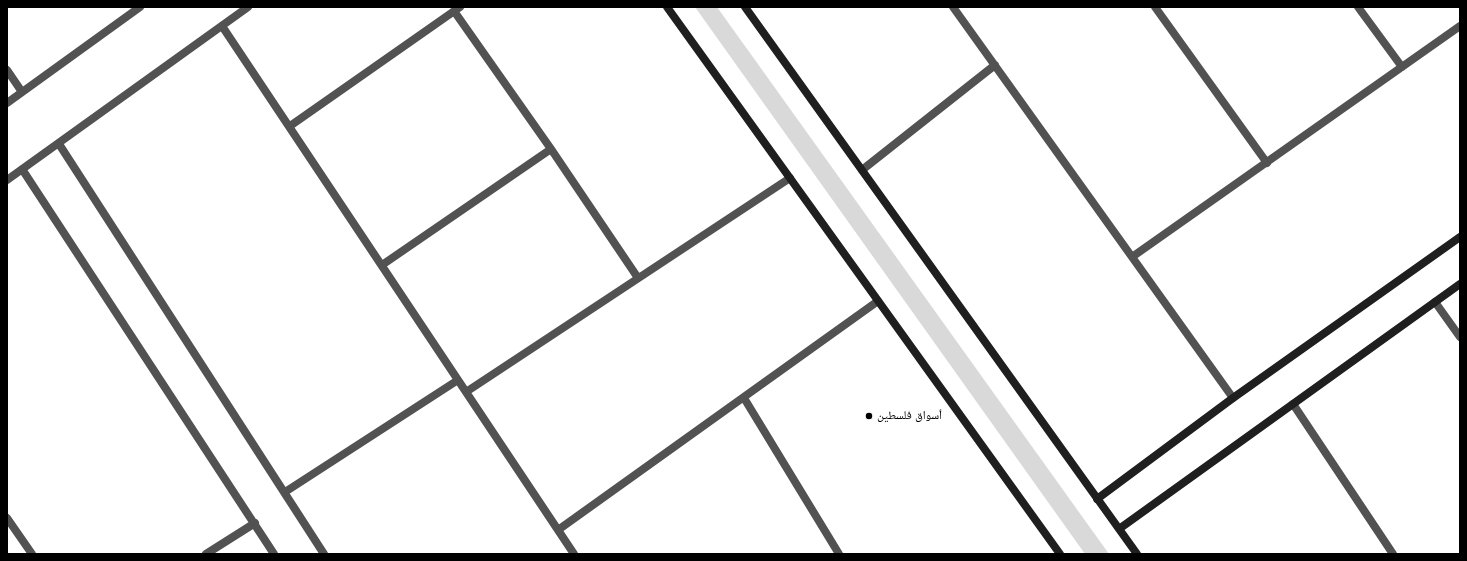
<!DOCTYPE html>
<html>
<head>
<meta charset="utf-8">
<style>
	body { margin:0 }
	#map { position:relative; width:1467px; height:561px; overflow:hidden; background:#fff; font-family:"Open Sans",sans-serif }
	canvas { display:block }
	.frame { position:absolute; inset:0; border:8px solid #000; pointer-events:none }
</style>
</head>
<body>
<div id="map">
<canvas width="1467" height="561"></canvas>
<div class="frame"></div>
</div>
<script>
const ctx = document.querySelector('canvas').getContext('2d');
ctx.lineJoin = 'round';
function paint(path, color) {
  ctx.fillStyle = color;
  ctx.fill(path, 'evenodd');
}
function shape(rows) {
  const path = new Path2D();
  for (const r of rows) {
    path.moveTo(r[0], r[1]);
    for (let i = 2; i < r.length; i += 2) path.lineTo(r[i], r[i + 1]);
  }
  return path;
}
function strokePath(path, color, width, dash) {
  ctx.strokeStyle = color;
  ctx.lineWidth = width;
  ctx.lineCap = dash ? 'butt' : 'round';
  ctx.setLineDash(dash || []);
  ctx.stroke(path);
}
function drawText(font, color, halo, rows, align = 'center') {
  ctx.font = font + ' "Open Sans","Noto Naskh Arabic",sans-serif';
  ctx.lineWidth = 3;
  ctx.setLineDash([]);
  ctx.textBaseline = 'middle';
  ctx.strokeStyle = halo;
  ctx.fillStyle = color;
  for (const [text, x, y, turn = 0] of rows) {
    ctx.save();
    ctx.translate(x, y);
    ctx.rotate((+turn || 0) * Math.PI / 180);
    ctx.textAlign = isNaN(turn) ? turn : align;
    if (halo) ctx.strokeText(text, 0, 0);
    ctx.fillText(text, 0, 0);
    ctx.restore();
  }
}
paint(shape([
	[695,7,717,7,1109,554,1085,554]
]), '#d9d9d9');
strokePath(shape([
	[953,7,1233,398],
	[1155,7,1267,163],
	[1358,7,1402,67],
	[454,11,551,149,638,278],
	[222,26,574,554],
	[7,70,22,92],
	[7,103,140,7],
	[290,126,460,7],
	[59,144,324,554],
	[22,169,274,554],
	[862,170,995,65],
	[7,180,248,7],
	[1132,257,1460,26],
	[382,265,551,149],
	[1435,302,1460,337],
	[466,392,790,178],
	[744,398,839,554],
	[1293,404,1393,554],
	[285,492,458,380],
	[7,518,32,554],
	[558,530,878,301],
	[206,554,255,523]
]), '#525252', 8);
strokePath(shape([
	[667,7,1060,554],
	[745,7,1137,554],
	[1097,499,1233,398,1460,237],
	[1119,529,1460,284]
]), '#1f1f1f', 8);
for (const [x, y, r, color] of [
	[869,416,4,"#000"]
]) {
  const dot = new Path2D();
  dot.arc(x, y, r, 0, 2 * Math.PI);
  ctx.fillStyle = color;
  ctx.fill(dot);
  strokePath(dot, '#fff', 1.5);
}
drawText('12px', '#000', '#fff', [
	["أسواق فلسطين",877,416]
], 'left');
</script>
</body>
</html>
